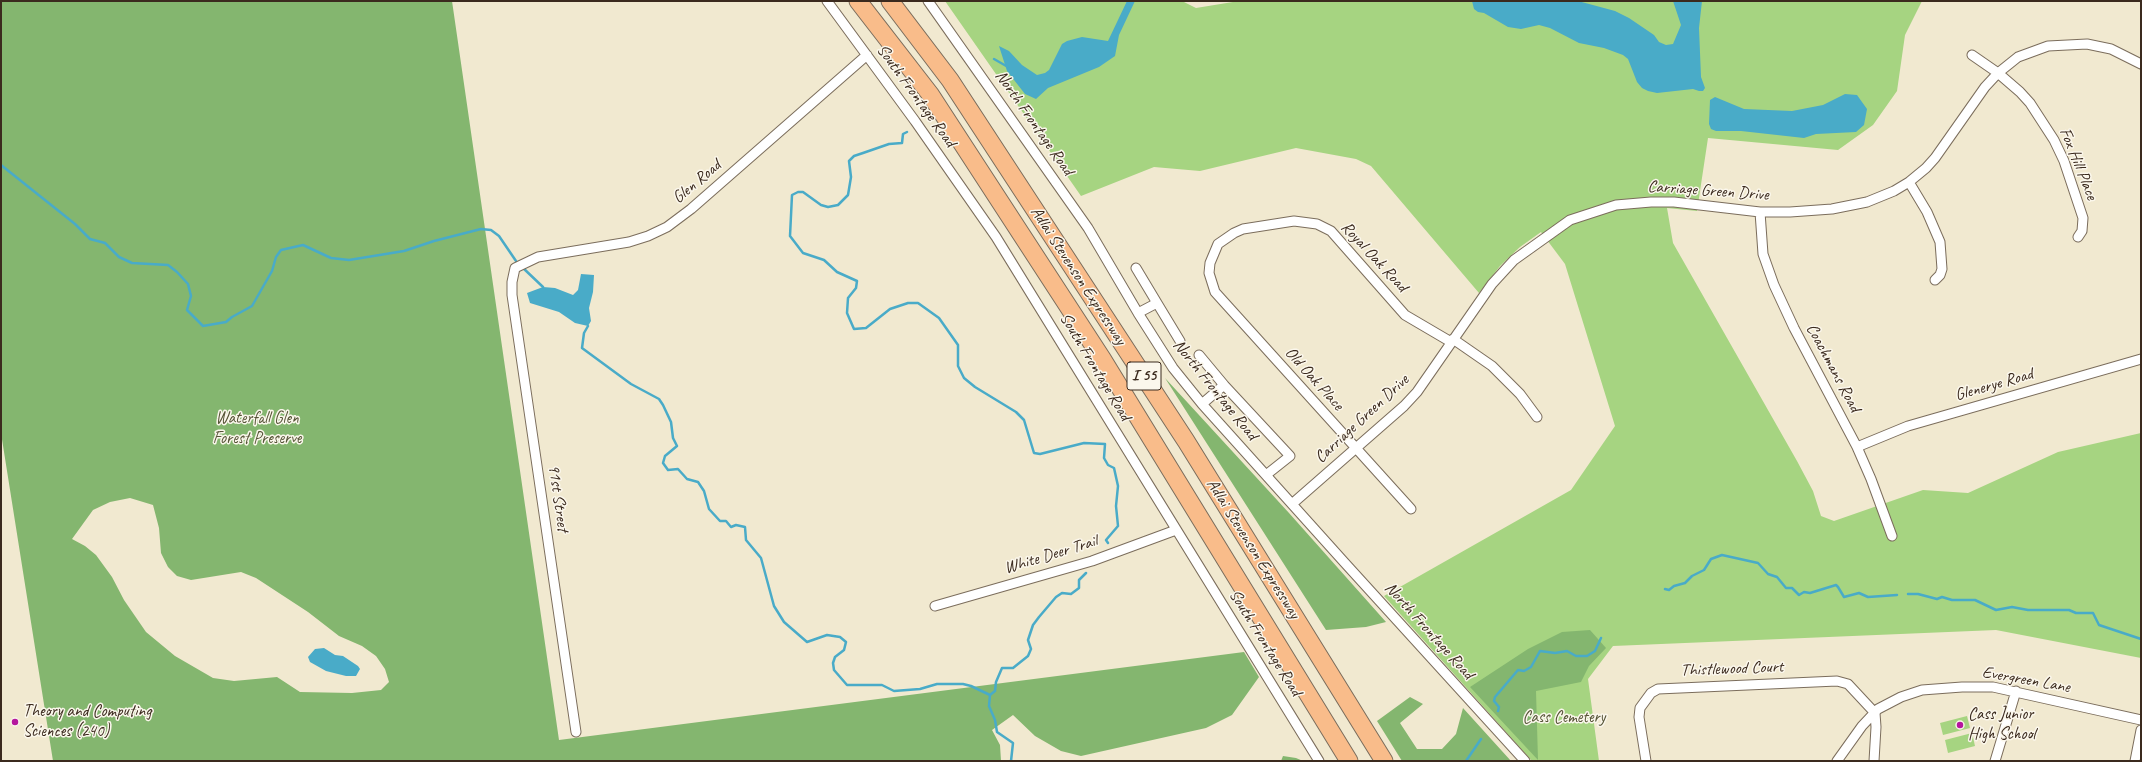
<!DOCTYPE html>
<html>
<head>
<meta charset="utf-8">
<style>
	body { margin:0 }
	#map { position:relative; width:2142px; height:762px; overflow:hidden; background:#f1e9d0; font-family:Caveat,sans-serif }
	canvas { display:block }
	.frame { position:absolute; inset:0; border:2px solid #3b2a1e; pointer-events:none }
</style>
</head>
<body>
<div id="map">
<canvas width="2142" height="762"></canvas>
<div class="frame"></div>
</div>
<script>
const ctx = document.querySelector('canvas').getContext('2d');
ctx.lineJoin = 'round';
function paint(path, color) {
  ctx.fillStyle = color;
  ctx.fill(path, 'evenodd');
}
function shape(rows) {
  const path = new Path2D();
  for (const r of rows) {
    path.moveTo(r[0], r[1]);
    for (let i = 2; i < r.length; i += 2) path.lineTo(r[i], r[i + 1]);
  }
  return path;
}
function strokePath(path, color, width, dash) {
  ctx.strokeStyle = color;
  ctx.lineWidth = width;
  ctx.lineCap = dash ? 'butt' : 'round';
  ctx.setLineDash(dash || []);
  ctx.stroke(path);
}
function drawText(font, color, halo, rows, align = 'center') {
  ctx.font = font + ' Caveat,sans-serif';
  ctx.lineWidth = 3;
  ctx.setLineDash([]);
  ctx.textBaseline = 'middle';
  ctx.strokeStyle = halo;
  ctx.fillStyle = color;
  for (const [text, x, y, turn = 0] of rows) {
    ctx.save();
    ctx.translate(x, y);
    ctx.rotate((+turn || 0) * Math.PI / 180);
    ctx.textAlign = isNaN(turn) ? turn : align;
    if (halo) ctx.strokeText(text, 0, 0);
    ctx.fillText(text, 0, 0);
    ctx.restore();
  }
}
paint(shape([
	[945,1,1182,1,1196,8,1239,1,1922,1,1905,35,1897,91,1873,125,1838,150,1708,138,1697,211,1667,208,1673,243,1797,461,1813,491,1821,516,1834,521,1923,490,1968,493,2058,452,2141,433,2141,658,1996,630,1613,646,1588,679,1599,761,1532,761,1384,596,1571,490,1615,426,1565,264,1541,232,1520,247,1500,266,1479,293,1371,166,1356,159,1296,148,1200,171,1154,167,1081,196],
	[1967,716,1970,728,1943,735,1940,723],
	[1972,733,1975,746,1948,753,1945,740]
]), '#a6d481');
paint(shape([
	[1,1,452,1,559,740,1244,652,1259,677,1232,715,1206,728,1081,756,1061,751,1035,736,1013,715,992,730,1000,745,1001,761,53,761,1,433],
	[130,498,153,505,159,528,161,553,168,567,177,576,191,580,241,572,256,578,308,612,339,636,362,646,376,656,385,669,389,682,381,690,352,693,300,692,277,677,234,681,213,678,175,656,146,632,124,600,112,577,96,555,85,546,72,539,93,510,110,502],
	[1165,378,1289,513,1386,622,1366,627,1326,630],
	[1590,630,1606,648,1589,666,1581,682,1536,691,1538,760,1470,687,1528,649,1562,632],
	[1410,697,1423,704,1400,723,1417,749,1442,749,1456,734,1463,708,1511,761,1402,761,1377,721],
	[1283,756,1296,758,1303,761,1281,761]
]), '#84b66f');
paint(shape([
	[1127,1,1135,1,1119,35,1115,56,1099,67,1048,88,1036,99,1025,94,1007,71,999,46,1009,51,1022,65,1037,75,1045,73,1049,70,1062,44,1067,41,1082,37,1108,41],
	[1472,1,1578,1,1615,11,1629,18,1654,35,1659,42,1666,45,1673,44,1681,25,1673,1,1702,1,1699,28,1701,77,1705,88,1703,91,1699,91,1693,89,1657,93,1648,91,1642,88,1637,82,1628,59,1623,55,1604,48,1579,43,1550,28,1539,25,1521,29,1508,27,1484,13,1478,12,1474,9],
	[1845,94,1857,95,1867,109,1864,125,1856,132,1816,134,1804,138,1741,131,1716,131,1711,129,1709,124,1710,100,1715,97,1744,109,1792,111,1823,105],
	[581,274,594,275,593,292,589,308,591,321,588,326,575,323,559,312,530,303,527,293,543,287,555,288,573,295,578,290],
	[324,648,335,655,343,656,358,666,360,669,356,676,346,676,326,671,310,662,308,657,315,649]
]), '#49abc8');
strokePath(shape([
	[994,59,1008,67],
	[907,132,903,134,902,143,889,144,863,153,854,156,849,161,851,177,848,195,838,205,828,207,821,205,803,192,798,192,792,195,790,236,803,253,824,260,837,272,857,281,856,288,848,298,847,313,854,329,866,328,890,309,908,303,918,303,939,318,958,345,958,366,964,378,975,387,1016,412,1024,420,1034,453,1040,454,1084,443,1105,444,1104,458,1108,465,1114,468,1118,486,1116,506,1118,526,1106,540,1108,543],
	[1,165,75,224,90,239,105,243,119,257,132,263,168,265,177,272,188,284,191,296,187,310,203,326,226,322,232,317,252,306,272,271,276,257,281,250,303,245,331,258,349,260,404,251,434,241,481,229,491,230,499,236,516,261],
	[522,267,543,287],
	[588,326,584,333,582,348,631,384,659,399,663,405,671,422,673,438,677,446,665,456,663,463,668,470,678,469,687,479,698,482,704,491,709,509,720,521,726,521,731,527,736,525,745,527,746,540,761,558,774,606,784,622,807,642,827,635,840,637,846,642,844,650,835,657,833,663,834,670,847,685,882,685,894,691,920,689,937,684,963,684,971,686,990,695],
	[1665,589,1669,590,1674,586,1685,583,1692,576,1704,570,1711,559,1722,555,1758,563,1768,574,1777,577,1786,588,1792,588,1799,595,1804,592,1810,593,1836,585,1838,587,1844,597,1859,593,1868,597,1897,595],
	[1908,594,1918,594,1937,599,1942,597,1952,600,1975,600,1996,610,2012,607,2028,610,2069,610,2076,613,2093,613,2099,625,2141,639],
	[990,695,995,691,996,682,1002,668,1013,668,1028,656,1031,649,1028,640,1033,625,1039,617,1056,597,1062,593,1071,594,1079,588,1079,580,1086,573],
	[990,695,989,706,995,720,997,732,1013,743,1011,761],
	[1498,711,1499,707,1494,701,1495,697,1518,670,1524,671,1531,667,1540,651,1555,653,1567,651,1576,656,1587,656,1595,651,1601,638],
	[1466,761,1481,739]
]), '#49abc8', 2.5);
const street = shape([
	[827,1,915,121,996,237,1319,761],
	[928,1,1088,228,1138,313,1173,368,1202,404,1344,562,1525,761],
	[1972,55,1998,73,2020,92,2030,103,2054,140,2064,161,2083,218,2082,231,2078,237],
	[1909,182,1927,212,1940,242,1942,269,1940,275,1935,280],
	[1760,212,1763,254,1774,285,1794,328,1857,447,1871,479,1892,536],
	[1136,268,1157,303],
	[1138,313,1157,303,1180,341],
	[1453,339,1492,366,1520,394,1537,417],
	[1199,355,1224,385],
	[1202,404,1224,385,1290,456,1266,475],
	[1857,447,1908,426,2141,359],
	[1292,504,1404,406,1417,392,1492,284,1514,260,1570,220,1616,205,1651,202,1674,202,1760,212,1790,212,1832,209,1867,202,1894,191,1909,182,1926,168,1935,158,1985,87,1998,73,2018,57,2048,46,2087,44,2111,49,2141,64],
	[1411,509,1215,292,1209,273,1210,263,1218,244,1234,233,1243,229,1294,221,1317,224,1331,231,1405,315,1451,342],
	[935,606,1092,561,1176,530],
	[576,732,512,295,512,282,515,268,538,257,629,242,648,236,667,227,691,209,867,55],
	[1646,761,1639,717,1640,708,1651,693,1658,689,1837,681,1848,684,1875,713,1876,727,1874,761],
	[1837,761,1862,726,1878,709,1901,697,1922,690,1962,687,1993,687,2141,720],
	[1995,761,2016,691],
	[2135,761,2141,730]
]);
const highway = shape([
	[858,1,930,94,1103,360,1349,761],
	[890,1,950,80,1186,441,1384,761]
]);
strokePath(street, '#7b6d5c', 11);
strokePath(highway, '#7b6d5c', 19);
strokePath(street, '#fff', 9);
strokePath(highway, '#f9bc8a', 17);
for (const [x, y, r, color] of [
	[15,722,4,"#b5179e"],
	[1960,725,4,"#b5179e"]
]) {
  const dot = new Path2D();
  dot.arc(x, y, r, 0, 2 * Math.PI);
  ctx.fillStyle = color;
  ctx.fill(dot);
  strokePath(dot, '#fbf7ec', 1.5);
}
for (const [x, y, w] of [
	[1144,376,34]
]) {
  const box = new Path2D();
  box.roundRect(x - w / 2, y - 14, w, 28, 3);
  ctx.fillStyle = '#fbf7ec';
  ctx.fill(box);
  strokePath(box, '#3b2a1e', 1);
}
drawText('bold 16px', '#3b2a1e', null, [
	["I 55",1144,376]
]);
drawText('17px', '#3b2a1e', '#fbf7ec', [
	["South Frontage Road",916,96,54],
	["North Frontage Road",1034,123,55],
	["Fox Hill Place",2078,164,68],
	["Glen Road",697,182,-40],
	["Carriage Green Drive",1708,191,4],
	["Royal Oak Road",1374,257,47],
	["Adlai Stevenson Expressway",1078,276,57],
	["South Frontage Road",1095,367,59],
	["Coachmans Road",1833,368,62],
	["Old Oak Place",1314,379,48],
	["Glenerye Road",1994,385,-16],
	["North Frontage Road",1215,390,51],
	["Carriage Green Drive",1362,419,-43],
	["91st Street",558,498,82],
	["Adlai Stevenson Expressway",1253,549,58],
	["White Deer Trail",1051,555,-17],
	["North Frontage Road",1429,631,48],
	["South Frontage Road",1265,643,58],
	["Thistlewood Court",1732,669,-2],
	["Evergreen Lane",2026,680,10]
]);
drawText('17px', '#565437', '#fbf7ec', [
	["Waterfall Glen",257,419],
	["Forest Preserve",257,439],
	["Cass Cemetery",1564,718]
]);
drawText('17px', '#3b2a1e', '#fbf7ec', [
	["Theory and Computing",23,712],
	["Sciences (240)",23,732],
	["Cass Junior",1968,715],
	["High School",1968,735]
], 'left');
</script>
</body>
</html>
